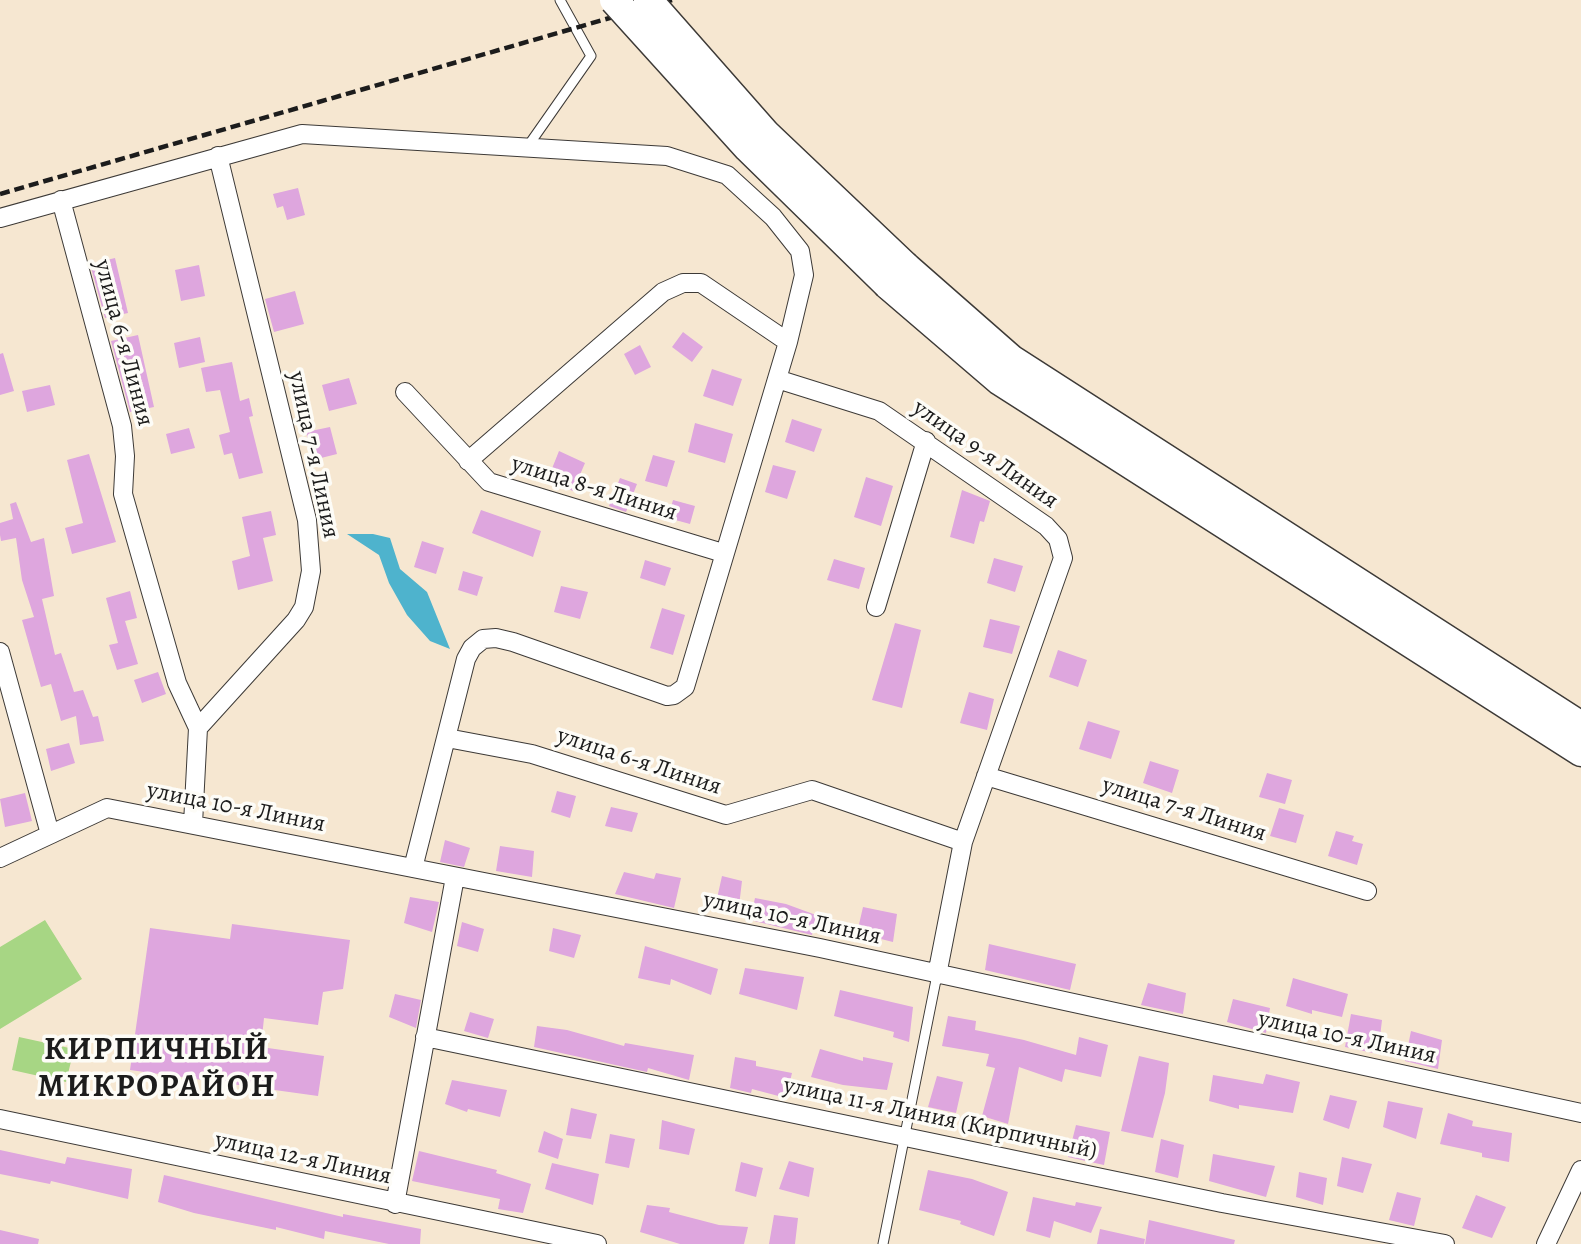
<!DOCTYPE html>
<html>
<head>
<meta charset="utf-8">
<style>
	body { margin:0 }
	canvas { display:block; background:#f6e7d1 }
</style>
</head>
<body>
<canvas width="1581" height="1244"></canvas>
<script>
const ctx = document.querySelector('canvas').getContext('2d');
ctx.lineJoin = 'round';
function paint(path, color) {
  ctx.fillStyle = color;
  ctx.fill(path, 'evenodd');
}
function shape(rows) {
  const path = new Path2D();
  for (const r of rows) {
    path.moveTo(r[0], r[1]);
    for (let i = 2; i < r.length; i += 2) path.lineTo(r[i], r[i + 1]);
  }
  return path;
}
function strokePath(path, color, width, dash) {
  ctx.strokeStyle = color;
  ctx.lineWidth = width;
  ctx.lineCap = dash ? 'butt' : 'round';
  ctx.setLineDash(dash || []);
  ctx.stroke(path);
}
function drawText(font, color, halo, rows, align = 'center') {
  ctx.font = font + ' Alegreya,serif';
  ctx.lineWidth = 7;
  ctx.setLineDash([]);
  ctx.textBaseline = 'middle';
  ctx.strokeStyle = halo;
  ctx.fillStyle = color;
  for (const [text, x, y, turn = 0] of rows) {
    ctx.save();
    ctx.translate(x, y);
    ctx.rotate((+turn || 0) * Math.PI / 180);
    ctx.textAlign = isNaN(turn) ? turn : align;
    if (halo) ctx.strokeText(text, 0, 0);
    ctx.fillText(text, 0, 0);
    ctx.restore();
  }
}
paint(shape([
	[45,920,82,979,0,1029,0,947],
	[19,1037,74,1049,66,1082,12,1070]
]), '#a7d684');
paint(shape([
	[347,534,373,534,390,538,400,569,427,592,450,649,430,641,407,615,389,583,379,555]
]), '#4eb3cd');
paint(shape([
	[298,188,305,215,287,220,283,206,277,208,273,194],
	[115,258,128,313,105,318,90,264],
	[199,265,205,296,181,301,175,270],
	[295,291,304,324,274,332,265,299],
	[683,332,703,347,692,362,672,347],
	[138,335,154,407,130,412,111,341],
	[200,337,205,362,179,368,174,343],
	[640,345,651,367,635,375,624,354],
	[3,353,14,391,0,395,0,354],
	[232,362,240,401,249,398,253,416,249,417,263,473,239,479,232,453,224,455,219,435,230,432,220,390,206,392,201,368],
	[712,369,742,379,733,406,703,396],
	[349,378,357,404,329,411,322,385],
	[50,385,55,405,27,412,22,391],
	[792,419,822,429,814,452,785,442],
	[695,423,733,434,725,463,688,452],
	[330,427,337,454,313,460,306,432],
	[189,428,195,448,171,454,166,434],
	[559,451,585,463,573,491,547,481],
	[89,454,116,542,72,554,65,528,83,523,67,460],
	[653,455,675,461,667,487,645,481],
	[773,465,796,471,787,499,765,492],
	[866,477,893,486,881,526,854,517],
	[620,478,637,484,626,512,609,506],
	[962,490,990,501,984,522,980,521,974,544,950,537],
	[673,500,695,506,690,524,668,518],
	[16,502,31,542,44,538,54,596,42,599,55,655,61,653,74,692,83,690,93,717,98,716,104,741,80,745,76,716,61,721,51,684,41,687,22,620,34,617,22,580,16,538,1,541,0,535,0,523,13,519,10,504],
	[481,510,541,531,533,557,472,533],
	[271,511,276,535,263,538,273,581,238,590,232,561,250,556,242,517],
	[422,541,444,548,436,574,414,567],
	[994,558,1023,566,1015,592,987,583],
	[834,559,865,568,859,589,827,580],
	[645,560,671,568,665,586,640,578],
	[463,571,483,577,477,596,458,590],
	[561,586,588,592,580,619,554,612],
	[130,591,137,618,125,621,138,664,117,670,109,645,118,643,106,598],
	[662,608,685,615,673,655,650,648],
	[990,619,1020,626,1012,654,983,647],
	[895,623,921,630,902,708,872,700],
	[1058,650,1087,660,1078,687,1049,677],
	[158,672,166,694,142,703,134,680],
	[969,692,994,699,987,730,960,723],
	[1088,721,1120,731,1111,759,1079,749],
	[69,743,75,763,51,771,46,749],
	[1150,761,1179,770,1172,793,1143,783],
	[1267,773,1292,780,1285,804,1259,797],
	[557,791,576,796,570,818,551,812],
	[25,793,32,821,5,827,0,799],
	[611,807,638,813,632,832,605,826],
	[1279,808,1304,815,1296,843,1270,836],
	[1336,831,1354,836,1352,841,1363,844,1357,865,1328,856],
	[445,840,470,848,464,867,440,862],
	[500,846,534,851,532,877,496,871],
	[624,872,654,879,656,873,681,878,674,908,615,894],
	[722,876,742,881,739,906,716,903],
	[410,897,439,902,432,932,404,923],
	[755,898,786,904,816,915,812,935,750,920],
	[863,907,897,914,893,942,857,933],
	[462,922,484,929,478,952,457,946],
	[232,924,350,940,343,989,323,992,318,1025,264,1018,261,1047,324,1056,318,1096,130,1070,150,928,230,939],
	[553,928,581,935,574,958,549,951],
	[989,944,1076,964,1070,990,985,970],
	[645,946,718,969,711,995,671,979,670,985,638,978],
	[745,968,804,977,797,1010,739,994],
	[1293,978,1348,994,1342,1017,1312,1010,1312,1014,1286,1006],
	[1148,983,1186,993,1183,1014,1141,1005],
	[840,990,913,1007,909,1042,893,1037,894,1032,834,1016],
	[395,994,421,1000,416,1028,389,1017],
	[1233,999,1270,1008,1266,1033,1227,1022],
	[470,1012,494,1019,488,1038,464,1031],
	[1351,1014,1382,1020,1378,1054,1345,1047],
	[948,1016,976,1021,975,1030,1024,1040,1076,1055,1079,1037,1108,1045,1101,1077,1065,1069,1062,1082,1019,1067,1008,1124,982,1116,995,1068,986,1066,989,1054,942,1046],
	[537,1026,567,1030,624,1046,625,1043,694,1055,689,1080,648,1068,647,1072,534,1047],
	[1411,1031,1442,1040,1438,1069,1405,1061],
	[820,1049,863,1061,863,1057,893,1063,887,1090,843,1085,811,1077],
	[1139,1056,1169,1063,1165,1093,1153,1138,1121,1131],
	[735,1057,756,1061,756,1066,792,1073,786,1098,752,1089,751,1093,730,1088],
	[1266,1074,1300,1082,1293,1113,1239,1105,1239,1109,1209,1101,1213,1075,1263,1084],
	[937,1076,963,1082,956,1113,928,1107],
	[452,1080,507,1090,500,1117,468,1109,467,1112,445,1104],
	[1330,1095,1357,1101,1349,1129,1323,1120],
	[1388,1101,1423,1108,1416,1139,1383,1127],
	[571,1108,597,1114,591,1139,566,1135],
	[1448,1113,1473,1121,1472,1126,1512,1133,1509,1162,1482,1157,1482,1153,1440,1144],
	[662,1120,695,1129,689,1155,659,1149],
	[1076,1125,1110,1132,1104,1165,1068,1157],
	[544,1131,563,1139,558,1159,538,1152],
	[610,1134,635,1139,629,1168,605,1163],
	[1161,1139,1184,1145,1178,1178,1155,1172],
	[0,1150,65,1164,67,1157,132,1169,128,1199,51,1181,50,1184,0,1174],
	[419,1151,497,1170,496,1173,531,1184,523,1213,498,1209,500,1199,412,1181],
	[1213,1154,1275,1166,1266,1197,1209,1181],
	[1342,1157,1372,1164,1363,1193,1337,1186],
	[789,1161,814,1168,809,1197,779,1189],
	[741,1162,763,1168,756,1197,735,1191],
	[552,1163,599,1174,593,1205,545,1189],
	[928,1170,972,1179,1008,1192,994,1236,960,1224,961,1221,919,1210],
	[1299,1172,1327,1178,1323,1205,1296,1197],
	[164,1175,343,1217,343,1214,421,1229,420,1244,389,1244,325,1231,324,1239,276,1227,276,1230,194,1213,158,1202],
	[1397,1192,1421,1198,1414,1226,1389,1220],
	[1476,1195,1506,1207,1492,1238,1462,1228],
	[1033,1197,1075,1206,1076,1202,1102,1207,1091,1233,1054,1221,1050,1238,1026,1231],
	[647,1205,670,1208,669,1212,719,1225,748,1227,744,1244,680,1244,640,1232],
	[774,1215,798,1218,795,1244,769,1244],
	[1149,1220,1235,1240,1234,1244,1145,1244],
	[1100,1229,1145,1239,1144,1244,1097,1244],
	[0,1230,39,1239,38,1244,0,1244]
]), '#dea6de');
const lane = shape([
	[528,146,591,56,560,0],
	[883,1244,937,975]
]);
const street = shape([
	[61,200,122,426,125,456,123,494,177,683,198,728,193,824],
	[0,218,302,134,667,156,727,175,773,217,800,251,804,275,788,342],
	[777,379,879,411,1046,526,1058,539,1063,558,963,842],
	[405,392,489,482,723,553],
	[876,607,926,441],
	[0,652,50,834],
	[198,728,296,620,304,607,311,571,307,520,218,156],
	[447,738,532,754,726,815,812,790,963,842,937,975],
	[986,776,1367,891],
	[0,858,107,808,820,948,1581,1113],
	[413,868,466,659,472,648,483,639,496,638,513,642,667,696,674,695,685,687,788,342,701,283,683,283,663,292,468,461],
	[425,1037,1222,1203,1445,1244],
	[0,1119,597,1244],
	[395,1204,455,877],
	[1546,1244,1581,1170]
]);
const primary = shape([
	[905,266,1011,359,1581,726],
	[888,285,1000,381,1581,752]
]);
strokePath(lane, '#3d3a37', 11);
strokePath(street, '#3d3a37', 20);
strokePath(primary, '#3d3a37', 31);
strokePath(lane, '#fff', 9);
strokePath(street, '#fff', 18);
strokePath(primary, '#fff', 28);
strokePath(shape([
	[0,194,672,0]
]), '#1c1c1c', 4.5, [10, 5]);
const primaryBridge = shape([
	[614,0,748,148,888,285],
	[648,0,766,134,905,266]
]);
strokePath(primaryBridge, '#3d3a37', 31, []);
strokePath(primaryBridge, '#fff', 28);
drawText('24px', '#1c1c1c', '#fdfcf7', [
	["улица 6-я Линия",123,343,75],
	["улица 7-я Линия",313,455,78],
	["улица 9-я Линия",985,455,35],
	["улица 8-я Линия",594,489,17],
	["улица 6-я Линия",639,762,18],
	["улица 10-я Линия",236,808,11],
	["улица 7-я Линия",1184,810,17],
	["улица 10-я Линия",792,919,12],
	["улица 10-я Линия",1347,1038,12],
	["улица 11-я Линия (Кирпичный)",940,1119,12],
	["улица 12-я Линия",303,1159,12]
]);
ctx.letterSpacing = '2px';
drawText('bold 32px', '#1c1c1c', '#fdfcf7', [
	["КИРПИЧНЫЙ",157,1051],
	["МИКРОРАЙОН",157,1088]
]);
ctx.letterSpacing = '0px';
</script>
</body>
</html>
